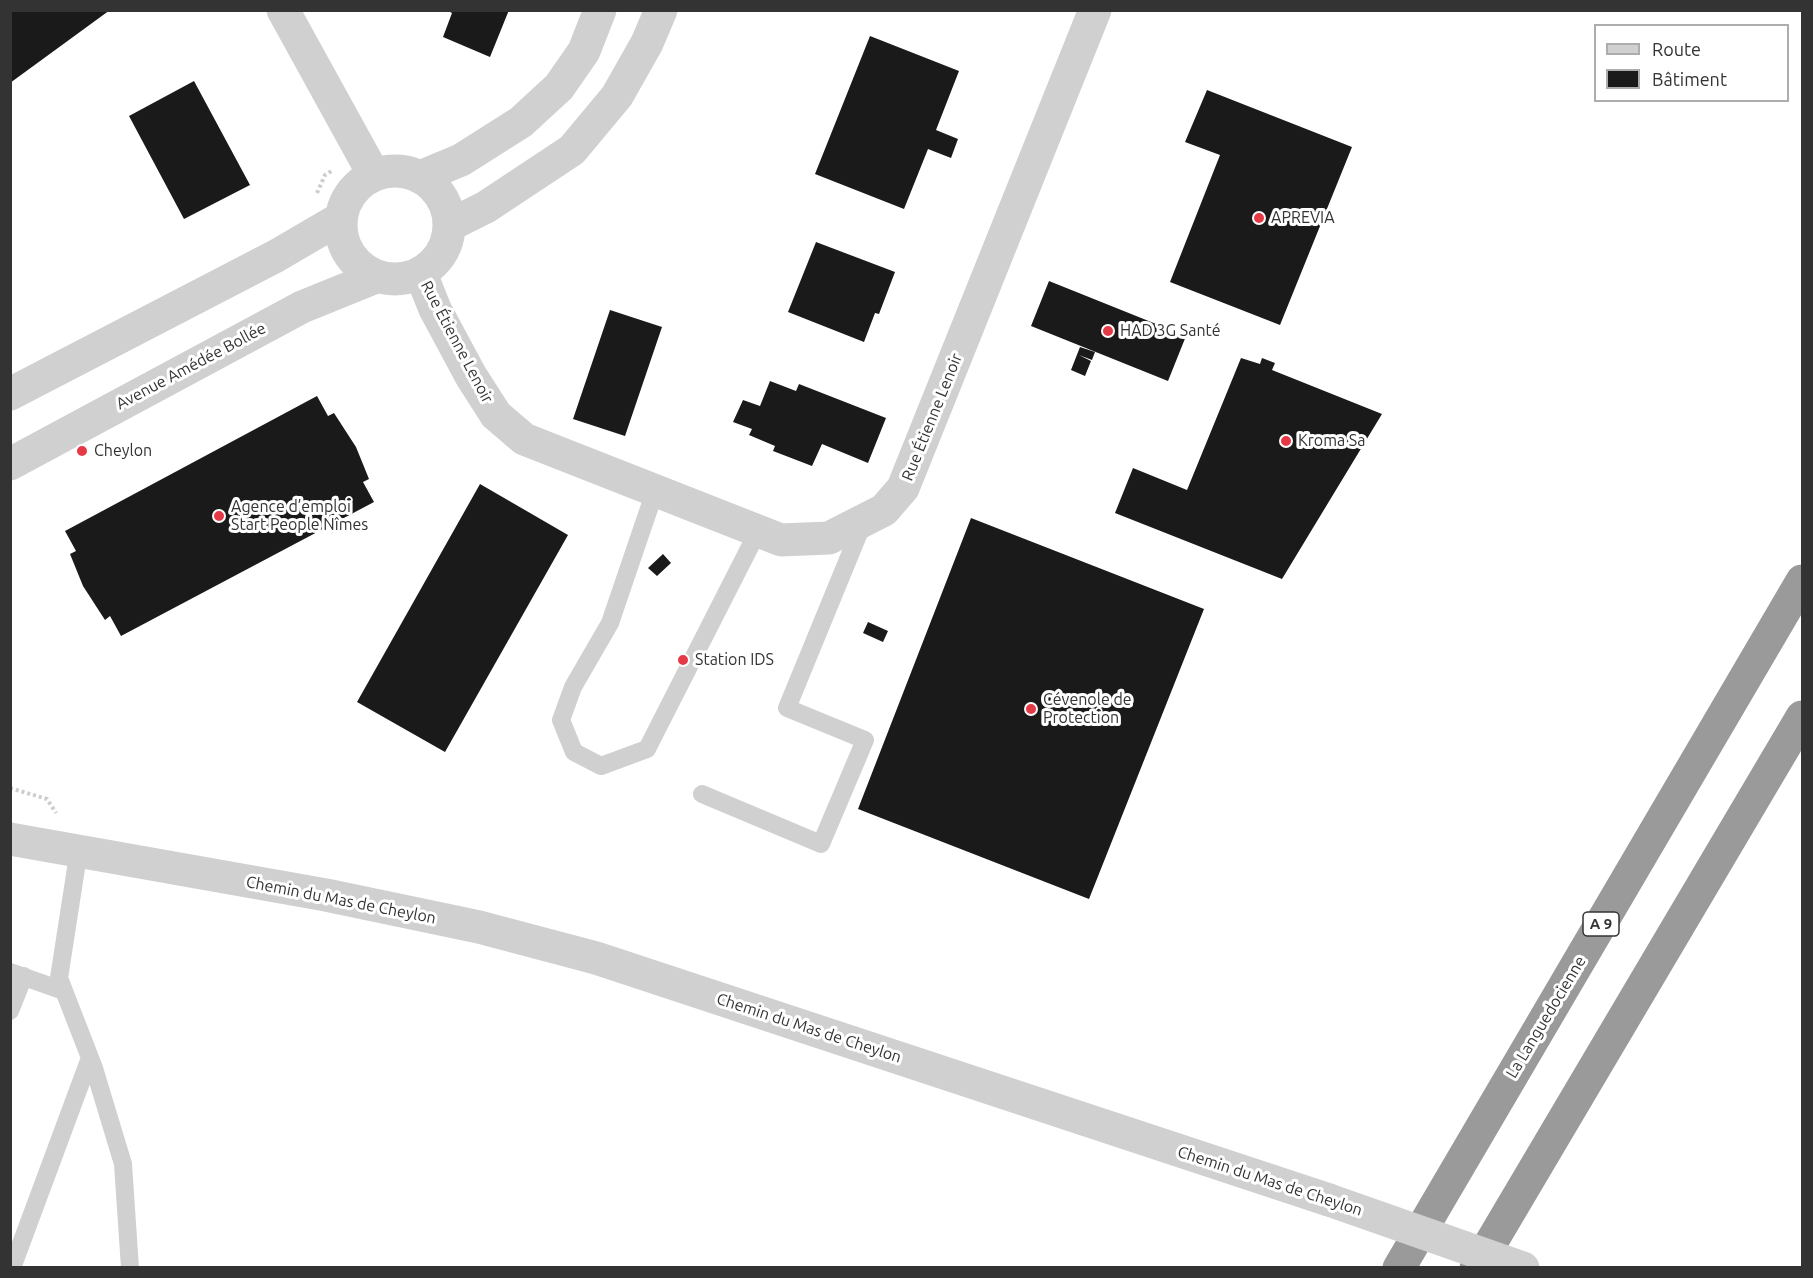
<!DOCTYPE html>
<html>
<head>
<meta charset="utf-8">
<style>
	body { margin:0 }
	#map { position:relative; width:1813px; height:1278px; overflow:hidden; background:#fff; font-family:Ubuntu,sans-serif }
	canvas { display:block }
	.frame { position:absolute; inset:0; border:12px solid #333; pointer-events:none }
	.legend { position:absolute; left:1594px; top:24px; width:195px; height:78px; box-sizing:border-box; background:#fff; border:2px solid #adadad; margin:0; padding:8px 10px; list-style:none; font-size:18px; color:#333 }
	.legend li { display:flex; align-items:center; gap:12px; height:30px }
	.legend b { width:30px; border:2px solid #adadad }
</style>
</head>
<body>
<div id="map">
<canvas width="1813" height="1278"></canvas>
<div class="frame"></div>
<ul class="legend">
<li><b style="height:8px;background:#d0d0d0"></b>Route</li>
<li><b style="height:16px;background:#1a1a1a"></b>Bâtiment</li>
</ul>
</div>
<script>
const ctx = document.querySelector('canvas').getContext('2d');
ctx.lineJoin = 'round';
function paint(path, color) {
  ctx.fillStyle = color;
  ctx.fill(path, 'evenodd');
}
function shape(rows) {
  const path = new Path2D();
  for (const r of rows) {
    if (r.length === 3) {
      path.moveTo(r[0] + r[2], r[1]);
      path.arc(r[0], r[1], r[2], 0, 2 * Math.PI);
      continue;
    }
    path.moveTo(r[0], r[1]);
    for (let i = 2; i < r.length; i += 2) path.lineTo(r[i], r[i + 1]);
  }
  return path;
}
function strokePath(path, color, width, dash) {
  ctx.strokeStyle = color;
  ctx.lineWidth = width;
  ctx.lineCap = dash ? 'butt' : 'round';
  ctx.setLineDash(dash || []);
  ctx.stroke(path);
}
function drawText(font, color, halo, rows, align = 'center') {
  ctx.font = font + ' Ubuntu,sans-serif';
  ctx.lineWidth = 6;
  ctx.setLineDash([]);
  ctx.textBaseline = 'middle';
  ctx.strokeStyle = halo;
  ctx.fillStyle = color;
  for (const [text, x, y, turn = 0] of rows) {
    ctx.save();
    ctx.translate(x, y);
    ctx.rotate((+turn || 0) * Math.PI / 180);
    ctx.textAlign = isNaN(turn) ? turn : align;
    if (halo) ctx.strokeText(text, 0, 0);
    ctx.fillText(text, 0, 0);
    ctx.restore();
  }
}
paint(shape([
	[10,10,110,10,10,83],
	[446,10,509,10,490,57,443,37,452,13],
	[870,36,959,71,936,130,958,139,951,158,928,149,904,209,815,174],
	[194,81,250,185,184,219,129,116],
	[1207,90,1352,147,1280,325,1170,282,1220,155,1185,142],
	[816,242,895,272,879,314,875,313,864,342,788,312],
	[1049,281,1186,336,1168,381,1031,326],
	[610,310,662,327,625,436,573,419],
	[1080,347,1095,352,1092,360,1079,355,1091,361,1085,376,1071,370],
	[1241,358,1260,364,1262,358,1275,363,1272,370,1382,414,1282,579,1115,513,1133,468,1187,490],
	[770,381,796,391,799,384,886,418,868,463,822,444,812,466,773,451,775,446,749,435,752,429,733,422,743,400,760,406],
	[317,396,328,416,334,413,356,447,369,479,363,482,374,502,121,636,110,616,105,620,83,586,70,554,76,551,65,531],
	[480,484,568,535,445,752,357,702],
	[971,518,1204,609,1089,899,858,809],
	[663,554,671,563,657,576,648,568],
	[868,622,888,631,883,642,863,633]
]), '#1a1a1a');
strokePath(shape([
	[317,193,325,175,333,170],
	[10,788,47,799,56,813]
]), '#cdcdcd', 4, [3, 3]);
strokePath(shape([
	[655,491,610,623,573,687,561,720,574,752,601,766,647,749,758,531],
	[702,794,821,844,865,740,787,708,863,523],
	[79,849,59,978,94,1068,123,1164,130,1268],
	[10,972,64,991],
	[10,1011,24,976],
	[12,1268,90,1058]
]), '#d0d0d0', 18);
strokePath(shape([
	[283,10,374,175],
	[395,225,54],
	[420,177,461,160,521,122,559,87,584,51,600,10],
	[450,225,486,207,572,150,617,96,647,43,661,10],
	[421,274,435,309,471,376,496,415,524,439,781,540,829,538,884,510,903,488,1095,10],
	[10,394,276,256,341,218],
	[10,464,302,307,376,277],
	[10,839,326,895,479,927,596,958,1329,1200]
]), '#d0d0d0', 33);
strokePath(shape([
	[1399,1268,1802,581],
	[1476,1268,1802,717]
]), '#9a9a9a', 33);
strokePath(shape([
	[1329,1200,1523,1268]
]), '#d0d0d0', 33);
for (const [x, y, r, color] of [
	[1259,218,6,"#e63946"],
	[1108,331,6,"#e63946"],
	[1286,441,6,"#e63946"],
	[82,451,6,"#e63946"],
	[219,516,6,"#e63946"],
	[683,660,6,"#e63946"],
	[1031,709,6,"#e63946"]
]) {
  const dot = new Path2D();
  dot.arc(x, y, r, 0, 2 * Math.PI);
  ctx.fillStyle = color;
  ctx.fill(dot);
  strokePath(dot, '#fff', 2);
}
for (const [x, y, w] of [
	[1601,924,36]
]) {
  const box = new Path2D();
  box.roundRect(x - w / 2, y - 12, w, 24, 4.5);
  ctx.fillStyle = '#fff';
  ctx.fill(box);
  strokePath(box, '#333', 1.5);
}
drawText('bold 15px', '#333', null, [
	["A 9",1601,924]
]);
drawText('16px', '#333', '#fff', [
	["APREVIA",1271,218],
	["HAD 3G Santé",1120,331],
	["Kroma Sa",1298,441],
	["Cheylon",94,451],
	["Agence d’emploi",231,507],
	["Start People Nîmes",231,525],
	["Station IDS",695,660],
	["Cévenole de",1043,700],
	["Protection",1043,718]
], 'left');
drawText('16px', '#333', '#fff', [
	["Rue Étienne Lenoir",457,342,62],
	["Avenue Amédée Bollée",191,366,-28],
	["Rue Étienne Lenoir",932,417,-68],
	["Chemin du Mas de Cheylon",341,900,11],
	["La Languedocienne",1546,1017,-59],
	["Chemin du Mas de Cheylon",809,1028,18],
	["Chemin du Mas de Cheylon",1270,1181,18]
]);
</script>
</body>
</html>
